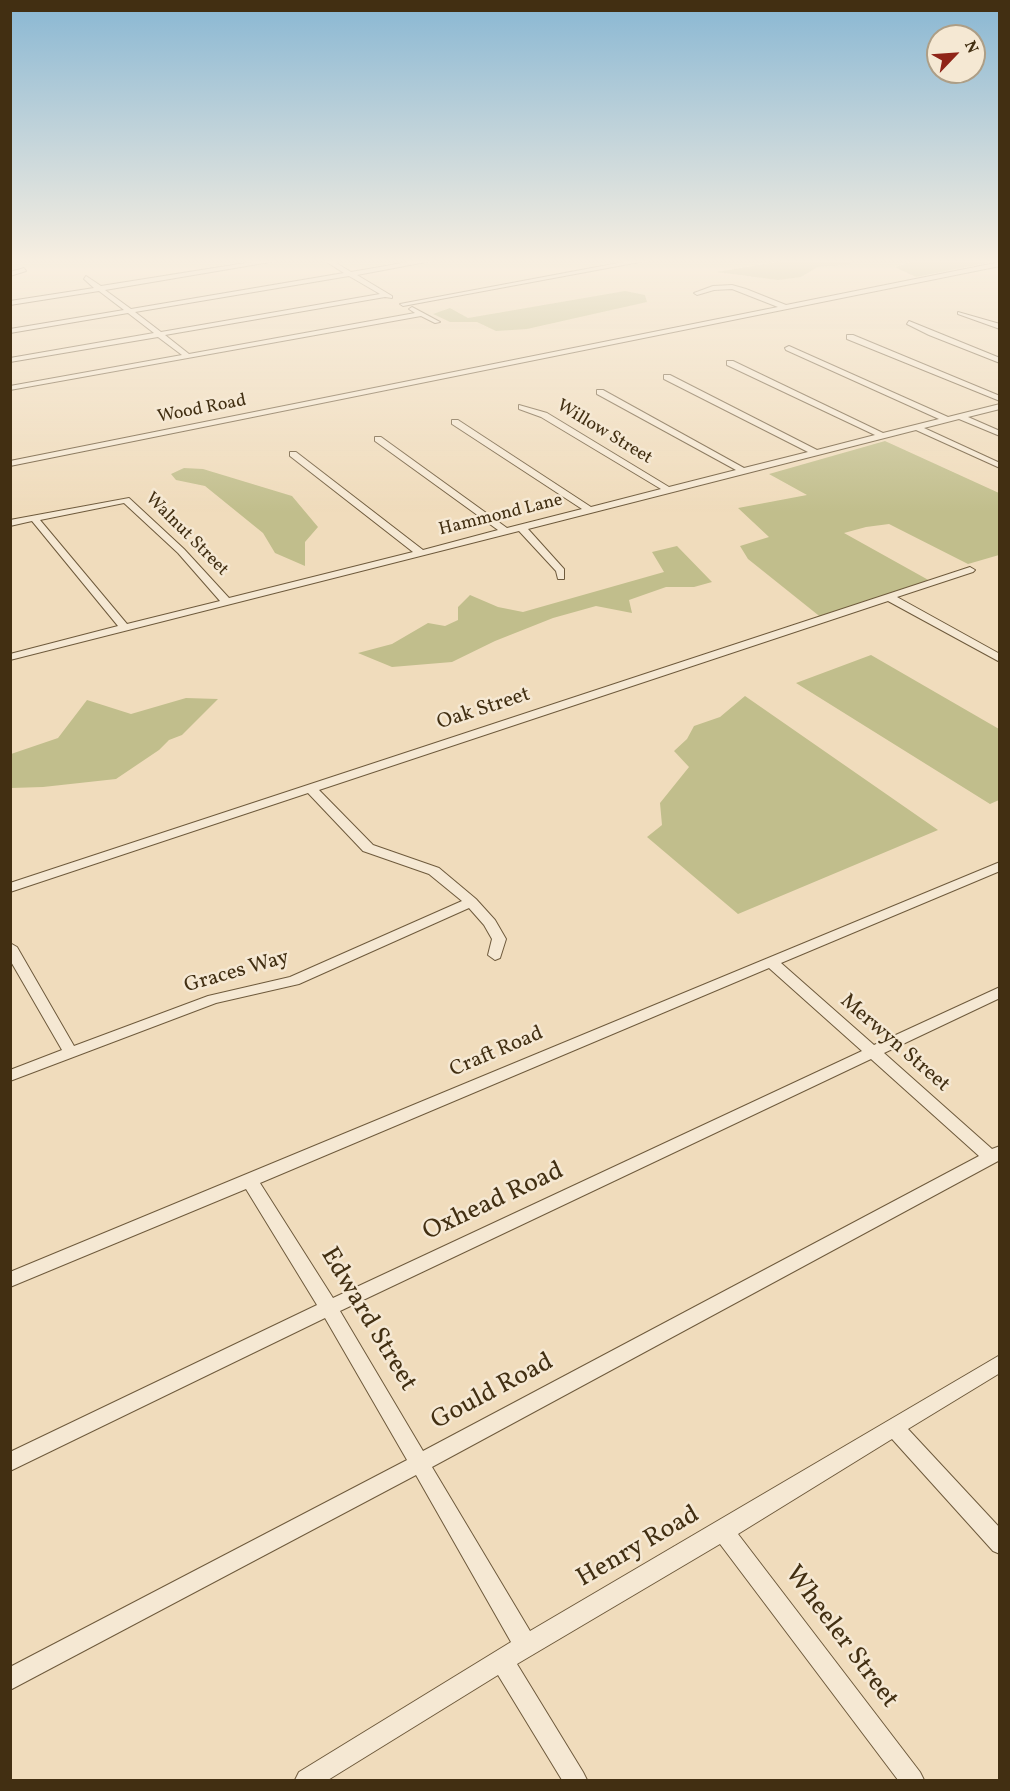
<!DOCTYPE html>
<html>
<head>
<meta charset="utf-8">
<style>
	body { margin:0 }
	#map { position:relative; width:1010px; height:1791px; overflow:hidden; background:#f0dcbc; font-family:Vollkorn,serif }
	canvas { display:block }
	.frame { position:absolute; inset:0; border:12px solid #422f12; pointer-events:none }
	.north { position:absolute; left:926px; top:24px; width:60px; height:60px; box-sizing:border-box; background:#f5e8d3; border:2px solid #ad9e86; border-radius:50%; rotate:65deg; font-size:16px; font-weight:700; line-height:24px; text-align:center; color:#422f12 }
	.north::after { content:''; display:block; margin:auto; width:21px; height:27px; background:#8f2418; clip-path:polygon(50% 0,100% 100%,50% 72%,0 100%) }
</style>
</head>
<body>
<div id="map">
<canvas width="1010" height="1791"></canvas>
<div class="frame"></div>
<div class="north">N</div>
</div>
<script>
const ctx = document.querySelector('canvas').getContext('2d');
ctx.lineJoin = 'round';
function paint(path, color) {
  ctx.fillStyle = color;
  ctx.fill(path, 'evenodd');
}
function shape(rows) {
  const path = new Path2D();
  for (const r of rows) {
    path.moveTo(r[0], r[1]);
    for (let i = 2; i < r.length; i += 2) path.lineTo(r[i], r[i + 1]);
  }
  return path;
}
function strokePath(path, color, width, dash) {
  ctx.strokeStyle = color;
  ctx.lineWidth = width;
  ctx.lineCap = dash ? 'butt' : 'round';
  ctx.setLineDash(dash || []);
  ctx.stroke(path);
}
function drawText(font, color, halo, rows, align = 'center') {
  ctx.font = font + ' Vollkorn,serif';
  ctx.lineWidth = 5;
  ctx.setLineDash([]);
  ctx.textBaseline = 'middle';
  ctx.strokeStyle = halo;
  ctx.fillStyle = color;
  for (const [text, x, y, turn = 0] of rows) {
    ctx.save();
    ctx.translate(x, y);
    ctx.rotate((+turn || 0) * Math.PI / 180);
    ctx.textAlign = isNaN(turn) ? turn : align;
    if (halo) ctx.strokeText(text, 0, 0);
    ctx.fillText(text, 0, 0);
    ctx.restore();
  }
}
paint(shape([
	[782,261,852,261,849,265,817,267,801,277,778,280,717,272],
	[913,261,996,261,916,277,895,267],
	[625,291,645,295,647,302,527,329,496,331,477,322,450,322,433,314,450,308,468,318],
	[885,441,999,493,999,555,968,564,889,524,866,527,844,533,932,582,823,619,748,559,740,546,769,537,738,508,807,495,769,474],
	[184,468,203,469,292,496,318,527,305,542,305,566,275,553,263,533,205,486,176,480,171,474],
	[677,546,712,582,694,587,666,587,629,600,632,613,596,606,553,618,495,641,452,662,392,667,358,653,392,644,428,623,445,626,458,620,458,607,470,595,498,607,523,612,664,572,652,552],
	[871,655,999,729,999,800,990,804,796,683],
	[745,696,938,830,738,914,647,837,662,825,660,803,689,767,674,751,687,739,694,726,720,717],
	[186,698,218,699,182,735,169,740,159,750,116,779,43,787,11,788,11,754,58,738,87,700,131,714]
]), '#c1be8c');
const minor = shape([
	[258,261,276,261,105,290,131,309,344,273,325,261,333,261,351,272,414,261,431,261,357,275,392,296,392,298,385,297,165,335,189,354,415,313,409,309,412,307,440,322,435,323,421,316,10,390,10,386,182,355,158,337,10,362,10,358,154,333,128,313,10,333,10,329,124,310,99,291,10,305,10,301,94,288,84,279,86,276,101,286,258,261],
	[349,276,380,294,161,332,135,312,349,276],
	[629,261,645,261,403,306,400,304,629,261],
	[1000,262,1000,266,10,466,10,461,778,307,732,289,714,290,697,295,694,293,713,286,732,285,746,289,786,305,1000,262],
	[24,268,26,271,10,276,10,272,24,268],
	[958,312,1000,324,1000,329,958,314,958,312],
	[909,321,1000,358,1000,363,929,335,907,324,909,321],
	[847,335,853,335,1000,396,1000,401,847,339,847,335],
	[789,346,948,417,1000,404,1000,409,968,417,1000,431,1000,436,959,419,924,428,1000,463,1000,468,916,430,528,529,564,569,564,579,558,579,556,571,519,531,10,660,10,654,118,626,32,521,10,526,10,520,129,498,184,549,229,598,413,552,290,456,290,452,296,452,423,550,498,530,375,441,375,437,381,437,507,528,582,509,452,424,452,420,458,420,591,507,661,489,541,417,519,409,519,405,547,413,669,487,736,470,597,394,597,390,603,390,744,468,808,452,664,379,664,375,670,375,817,450,875,435,727,365,727,361,733,361,883,433,939,419,786,350,785,348,789,346],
	[124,503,178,553,220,601,127,624,40,520,124,503],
	[970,567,975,570,973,572,897,597,1000,654,1000,662,888,601,319,790,373,845,439,868,476,899,495,920,506,939,500,958,495,960,488,955,492,939,484,925,469,908,299,984,216,1003,10,1081,10,1070,62,1050,10,960,10,943,17,947,74,1046,208,996,290,977,462,901,429,874,363,851,308,793,10,892,10,883,970,567],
	[1000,862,1000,871,781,963,874,1045,1000,987,1000,998,884,1053,992,1149,1000,1146,1000,1160,432,1467,530,1631,1000,1355,1000,1373,908,1429,1000,1528,1000,1554,993,1551,892,1439,738,1534,920,1772,924,1780,898,1780,720,1544,517,1664,583,1772,587,1780,562,1780,498,1675,328,1780,295,1780,299,1772,511,1642,416,1475,10,1690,10,1667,407,1460,325,1318,10,1471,10,1452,317,1305,246,1189,10,1287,10,1272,1000,862],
	[769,968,862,1051,333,1298,260,1183,769,968],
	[871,1059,979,1156,423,1451,340,1311,871,1059]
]);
strokePath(minor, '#6e5a3c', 2);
paint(minor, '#f5e8d3');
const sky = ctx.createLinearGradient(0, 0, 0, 512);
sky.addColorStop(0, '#89b7d3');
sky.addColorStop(0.51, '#f8efe1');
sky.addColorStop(1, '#f8efe100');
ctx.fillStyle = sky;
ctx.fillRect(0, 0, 1010, 512);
drawText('18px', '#422f12', '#f5e8d3', [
	["Wood Road",202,410,-11],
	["Willow Street",604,433,31],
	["Hammond Lane",501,516,-14],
	["Walnut Street",186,535,45]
]);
drawText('21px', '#422f12', '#f5e8d3', [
	["Oak Street",484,710,-18],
	["Graces Way",237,973,-16],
	["Merwyn Street",894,1044,41],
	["Craft Road",497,1053,-23]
]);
drawText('26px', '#422f12', '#f5e8d3', [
	["Oxhead Road",494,1203,-25],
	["Edward Street",367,1320,59],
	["Gould Road",493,1393,-28],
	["Henry Road",639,1548,-30],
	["Wheeler Street",840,1638,53]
]);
</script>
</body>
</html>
